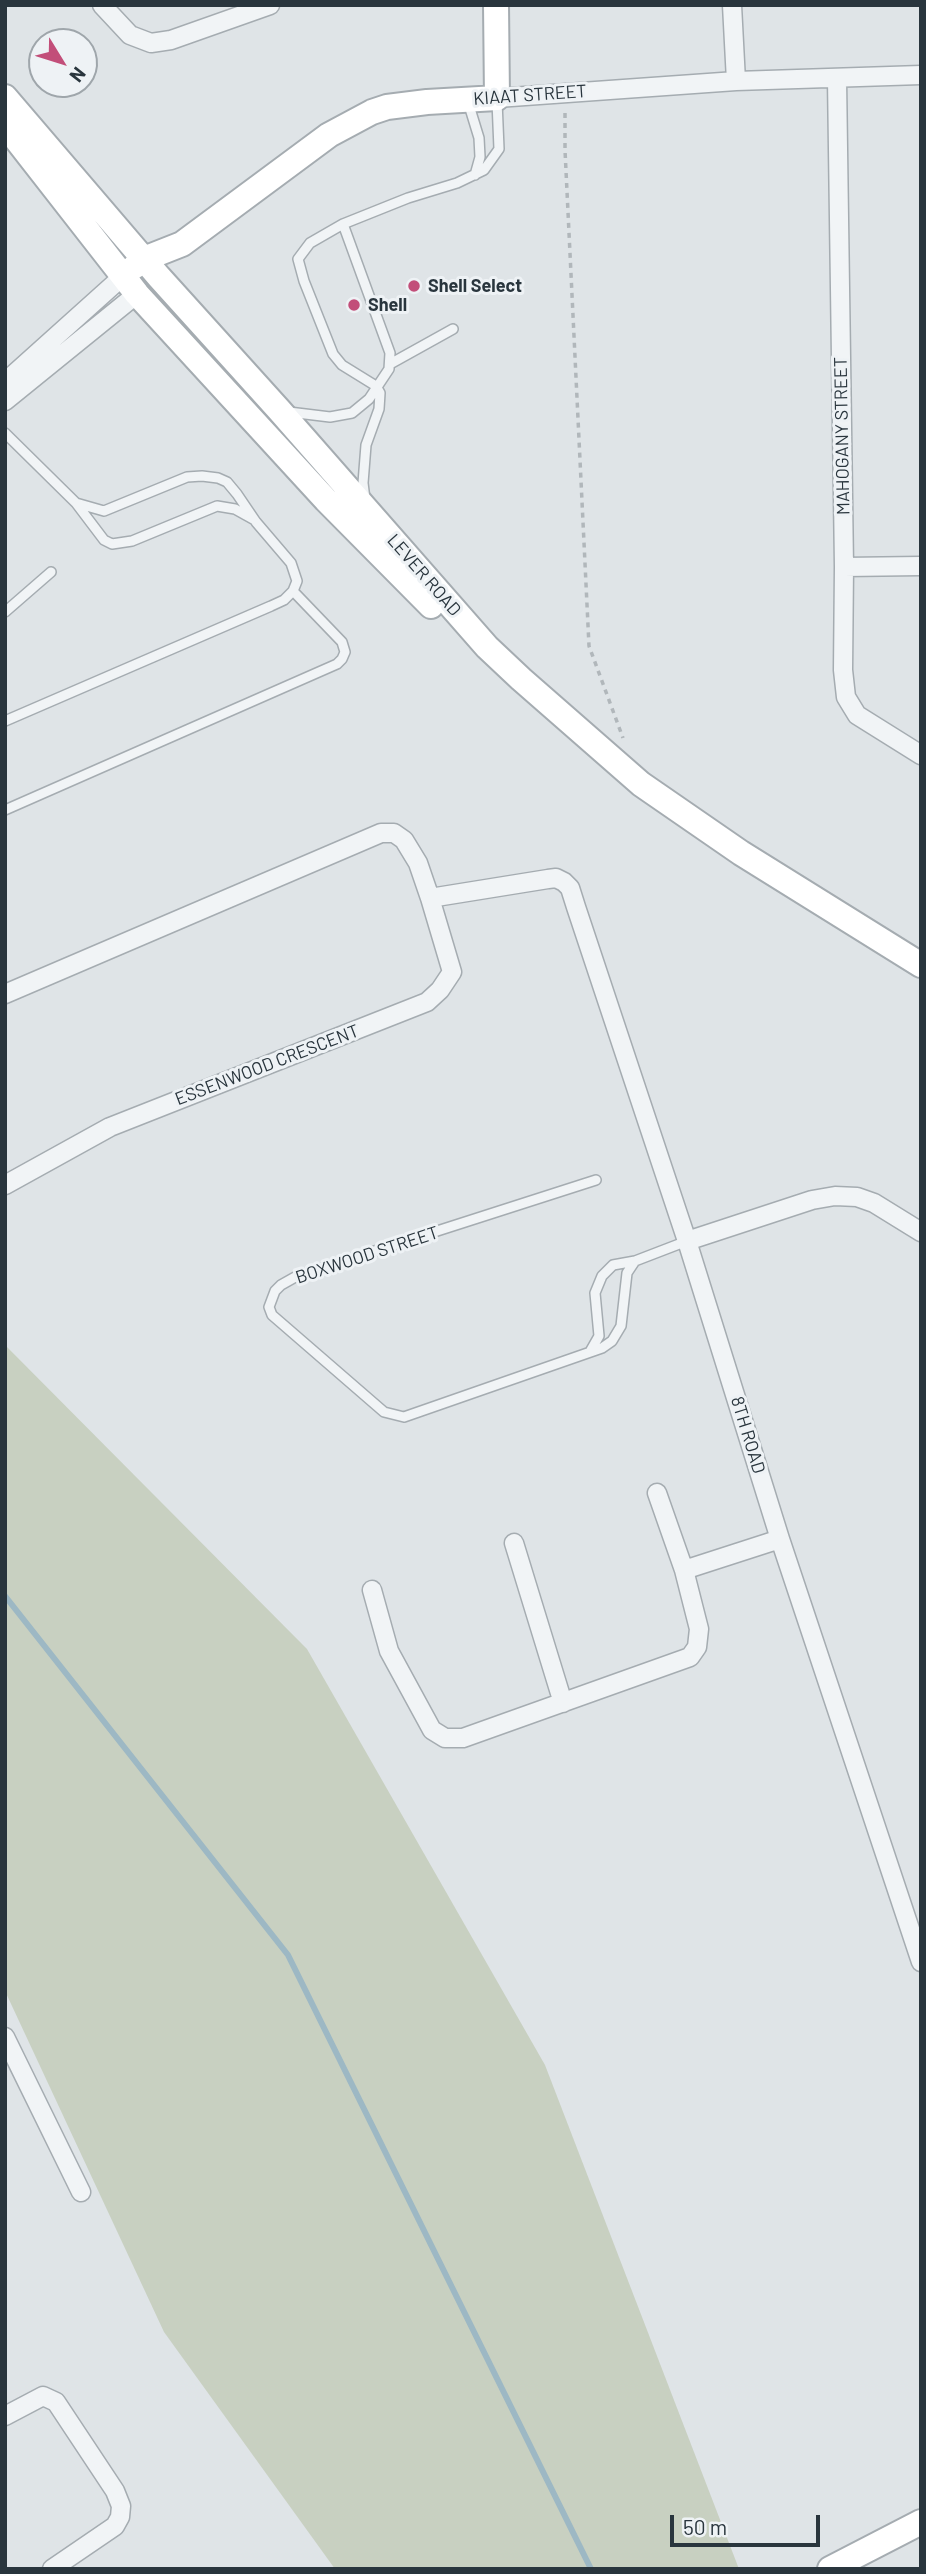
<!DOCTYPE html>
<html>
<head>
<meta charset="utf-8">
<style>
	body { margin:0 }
	#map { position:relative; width:926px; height:2574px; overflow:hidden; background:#dfe4e7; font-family:Barlow,sans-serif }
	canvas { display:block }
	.frame { position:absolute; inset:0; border:7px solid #29353d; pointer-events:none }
	.north { position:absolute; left:28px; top:28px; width:70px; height:70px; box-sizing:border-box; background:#eef2f5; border:2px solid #9fa6ab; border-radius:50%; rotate:128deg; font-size:19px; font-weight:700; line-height:28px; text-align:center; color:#29353d }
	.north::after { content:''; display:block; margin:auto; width:24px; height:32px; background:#c24e79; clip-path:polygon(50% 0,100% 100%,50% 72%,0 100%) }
	.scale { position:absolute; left:670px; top:2515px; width:150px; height:32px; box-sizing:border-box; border:4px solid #29353d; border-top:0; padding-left:9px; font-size:21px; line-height:24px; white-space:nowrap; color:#29353d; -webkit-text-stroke:5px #eef2f5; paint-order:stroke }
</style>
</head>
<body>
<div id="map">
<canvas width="926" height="2574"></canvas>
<div class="frame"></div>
<div class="north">N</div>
<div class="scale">50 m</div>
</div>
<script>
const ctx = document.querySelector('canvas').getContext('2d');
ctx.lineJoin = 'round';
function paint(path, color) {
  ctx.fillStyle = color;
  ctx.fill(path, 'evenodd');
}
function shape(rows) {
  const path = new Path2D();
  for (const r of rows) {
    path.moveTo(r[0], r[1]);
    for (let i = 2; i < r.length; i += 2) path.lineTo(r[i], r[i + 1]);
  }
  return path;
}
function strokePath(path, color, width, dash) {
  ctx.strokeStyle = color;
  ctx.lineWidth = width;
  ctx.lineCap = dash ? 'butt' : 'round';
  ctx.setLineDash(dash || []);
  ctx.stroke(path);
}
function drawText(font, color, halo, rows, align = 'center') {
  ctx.font = font + ' Barlow,sans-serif';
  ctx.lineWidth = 6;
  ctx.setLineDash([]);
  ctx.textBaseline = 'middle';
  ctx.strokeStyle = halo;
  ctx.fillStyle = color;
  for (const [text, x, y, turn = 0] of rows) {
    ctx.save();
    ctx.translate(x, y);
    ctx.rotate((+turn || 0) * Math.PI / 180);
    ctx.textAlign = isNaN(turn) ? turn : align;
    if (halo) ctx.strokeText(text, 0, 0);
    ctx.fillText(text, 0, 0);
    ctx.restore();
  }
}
paint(shape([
	[5,1345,307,1649,545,2065,739,2569,335,2569,164,2332,5,1991]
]), '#c8d0c1');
strokePath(shape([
	[5,1596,288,1955,591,2569]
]), '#9db8c4', 6);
const lane = shape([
	[468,102,479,138,480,157,475,175],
	[390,364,453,329],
	[289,412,330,417,352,413,369,399,389,369,390,353,343,224],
	[5,433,76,503,104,540,112,544,132,541,217,506,235,509,253,519],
	[365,499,363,483,366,445,379,409,380,393,376,386,342,365,333,354,304,281,298,259,310,243,343,224,408,198,457,183,484,170,499,149,497,101],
	[5,612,51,572],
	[5,721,271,606,284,600,293,591,297,581,291,563,256,522,237,494,227,482,218,478,202,476,187,477,104,511,76,503],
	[5,810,337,664,342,659,345,652,342,642,293,591],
	[596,1180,297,1276,281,1285,275,1291,269,1307,272,1315,384,1412,404,1417,602,1348,612,1341,621,1326,627,1273,635,1261],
	[591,1350,599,1336,595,1293,602,1276,613,1265,635,1261,687,1241]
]);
const street = shape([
	[102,5,130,35,151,43,171,40,270,5],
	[732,5,736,81],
	[837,79,844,567,843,670,846,697,857,715,921,755],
	[497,98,736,81,921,75],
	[5,382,122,277],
	[5,401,137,294],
	[844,567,921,566],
	[5,994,381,833,394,833,404,840,418,863,430,898,548,879,556,878,564,882,570,888,576,907,687,1241,780,1539,921,1962],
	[5,1185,110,1127,427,1002,440,990,452,972,430,898],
	[687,1241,812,1200,835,1196,857,1197,874,1203,921,1232],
	[514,1543,563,1703],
	[684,1570,780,1539],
	[372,1590,389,1651,432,1730,445,1738,463,1738,690,1657,697,1647,699,1629,684,1570,657,1493],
	[5,2037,81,2192],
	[5,2416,43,2396,56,2402,115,2491,121,2506,120,2517,115,2526,52,2569]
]);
const secondary = shape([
	[5,97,159,277,280,411,487,647,521,679,641,784,741,853,921,965],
	[5,125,137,294,326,500,431,606],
	[134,267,144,259,182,244,329,135,372,112,387,107,427,102,497,98,496,5],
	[830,2569,921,2522]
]);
strokePath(lane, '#a5acb1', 12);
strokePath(street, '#a5acb1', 21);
strokePath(secondary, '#a5acb1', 28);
strokePath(shape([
	[565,113,565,150,589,646,623,738]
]), '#b1b7bb', 3.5, [5, 5]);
strokePath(lane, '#f1f4f6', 9);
strokePath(street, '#f1f4f6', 18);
strokePath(secondary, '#fff', 24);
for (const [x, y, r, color] of [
	[414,286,7,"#c24e79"],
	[354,305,7,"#c24e79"]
]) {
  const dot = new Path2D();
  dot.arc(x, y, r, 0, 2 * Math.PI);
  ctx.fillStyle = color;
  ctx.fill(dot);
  strokePath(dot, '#eef2f5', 2.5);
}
drawText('18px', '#29353d', '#eef2f5', [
	["KIAAT STREET",530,95,-4],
	["MAHOGANY STREET",842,436,-91],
	["LEVER ROAD",424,575,49],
	["ESSENWOOD CRESCENT",267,1065,-21],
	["BOXWOOD STREET",367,1255,-18],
	["8TH ROAD",748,1435,73]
]);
drawText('bold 18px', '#29353d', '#eef2f5', [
	["Shell Select",428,286],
	["Shell",368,305]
], 'left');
</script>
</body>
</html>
